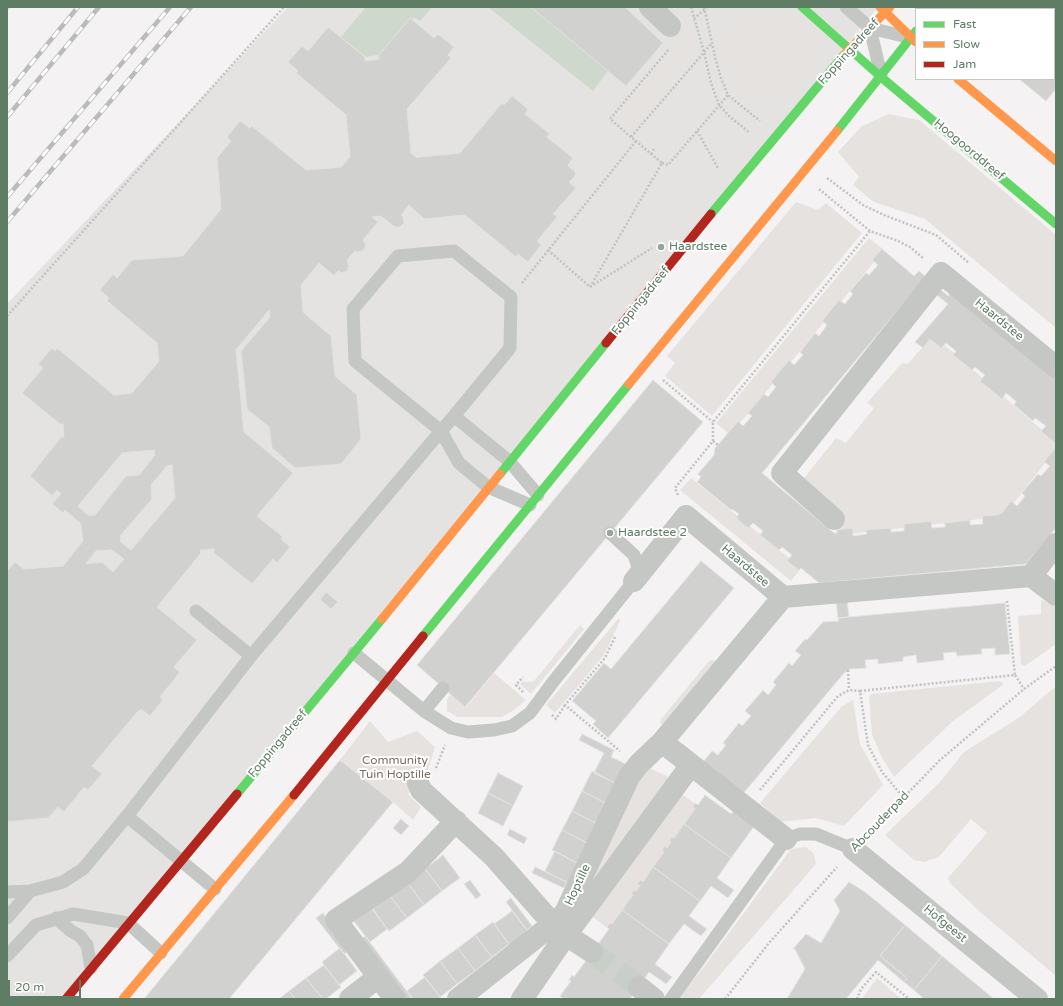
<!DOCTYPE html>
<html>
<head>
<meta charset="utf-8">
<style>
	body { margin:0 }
	#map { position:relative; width:1063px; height:1006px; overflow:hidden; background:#f4f2f3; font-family:"Varela Round",sans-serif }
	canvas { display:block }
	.frame { position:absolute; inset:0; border:8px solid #5f7d65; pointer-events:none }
	.legend { position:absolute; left:915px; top:8px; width:140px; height:72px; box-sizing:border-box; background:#fff; border:1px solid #bfcbc1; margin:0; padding:5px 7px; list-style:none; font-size:12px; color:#5f7d65 }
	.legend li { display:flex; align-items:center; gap:8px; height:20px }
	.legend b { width:20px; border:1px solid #bfcbc1 }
	.scale { position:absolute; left:8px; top:980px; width:73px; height:18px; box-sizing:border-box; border:2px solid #5f7d65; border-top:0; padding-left:5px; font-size:12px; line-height:14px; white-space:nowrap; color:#5f7d65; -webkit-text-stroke:3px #fff; paint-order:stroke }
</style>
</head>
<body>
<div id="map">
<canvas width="1063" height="1006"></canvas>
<div class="frame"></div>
<ul class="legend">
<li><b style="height:5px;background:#63d668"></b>Fast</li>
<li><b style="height:5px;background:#ff974d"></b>Slow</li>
<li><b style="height:5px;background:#b3261e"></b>Jam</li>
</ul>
<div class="scale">20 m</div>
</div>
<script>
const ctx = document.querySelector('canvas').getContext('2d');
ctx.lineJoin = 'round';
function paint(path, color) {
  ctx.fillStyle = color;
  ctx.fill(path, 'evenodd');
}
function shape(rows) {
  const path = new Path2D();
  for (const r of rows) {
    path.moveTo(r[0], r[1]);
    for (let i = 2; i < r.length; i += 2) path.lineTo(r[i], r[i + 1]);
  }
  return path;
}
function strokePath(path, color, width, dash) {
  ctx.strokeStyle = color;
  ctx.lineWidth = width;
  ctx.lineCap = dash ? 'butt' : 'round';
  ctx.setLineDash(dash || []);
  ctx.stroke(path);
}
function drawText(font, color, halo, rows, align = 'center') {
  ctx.font = font + ' "Varela Round",sans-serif';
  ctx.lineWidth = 4;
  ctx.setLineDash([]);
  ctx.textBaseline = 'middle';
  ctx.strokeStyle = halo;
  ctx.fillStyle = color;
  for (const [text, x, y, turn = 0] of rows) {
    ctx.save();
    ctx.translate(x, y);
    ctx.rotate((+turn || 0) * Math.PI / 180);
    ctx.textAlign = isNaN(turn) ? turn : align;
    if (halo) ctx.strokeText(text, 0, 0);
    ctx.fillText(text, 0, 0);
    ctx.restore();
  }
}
paint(shape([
	[288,7,878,7,66,999,7,999,7,304]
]), '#e4e3e2');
paint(shape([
	[767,7,779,7,808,30,816,43,817,59,809,74,780,106,775,103,756,96,752,102,730,80,722,40,743,15],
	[692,25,697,48,629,131,613,118],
	[889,114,919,120,1056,235,1056,328,925,219,874,202,853,185,859,177,838,152,862,126],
	[796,202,818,210,826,203,862,233,712,416,665,376,675,363,667,356],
	[869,238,884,250,730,435,716,423],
	[933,335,1056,442,1056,449,1006,513,998,517,840,535,835,510,801,482,836,438,846,443,874,408,867,403,902,363,908,364],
	[691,478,801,568,791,581,680,490],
	[1041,600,1050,603,1056,607,1056,644,1025,666,1021,664,1018,616,1041,614],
	[619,618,620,621,604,655,555,713,546,705],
	[580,625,584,629,531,694,520,684,524,681,526,682,534,681],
	[712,660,716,661,662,725,660,723,661,719,709,661],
	[494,673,526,700,514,710,502,717,457,717,447,711,447,699,451,694,466,707],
	[1000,681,1004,684,952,722,894,777,881,756,872,734,869,698,871,694],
	[1056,686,1056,976,979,911,950,883,948,878,987,833,971,819,939,857,924,862,914,860,885,835,940,782,964,752,1020,717],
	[853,700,860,744,883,785,844,826,816,818,780,822,760,803,842,706],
	[370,721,388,742,417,731,435,747,427,773,408,794,421,807,413,820,393,802,340,760],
	[647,767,667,776,669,781,589,885,639,772],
	[678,792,698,805,609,929,590,915],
	[806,847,814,854,816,864,699,999,678,999,706,964,791,849],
	[877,978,892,991,901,999,862,999]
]), '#e6e2e0');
paint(shape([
	[366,7,432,7,420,21,414,17,382,54,366,57,341,37],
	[488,7,544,7,614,63,593,91]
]), '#ced8cd');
const building = shape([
	[531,7,625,7,663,43,626,86,531,7],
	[988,7,1056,7,1056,89,1046,101,1019,79,1054,79,1054,9,986,9,988,7],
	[410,18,434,38,438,34,454,47,448,55,451,58,407,109,411,151,410,152,417,158,418,157,460,153,502,103,504,105,512,96,528,109,525,114,550,134,547,137,573,158,568,165,569,167,574,170,576,174,573,179,570,181,570,183,576,188,553,214,557,217,537,241,541,245,528,262,518,254,516,257,465,215,424,219,409,205,401,215,403,217,404,223,400,227,395,227,381,216,372,217,378,222,363,240,366,245,364,250,359,252,355,251,347,260,349,266,347,271,342,273,338,271,334,276,319,263,301,285,303,312,331,336,335,376,357,395,361,439,341,464,295,468,272,448,269,427,247,409,241,351,270,317,269,310,236,350,244,432,293,473,257,516,283,537,281,539,290,547,277,563,273,559,252,584,214,553,214,549,200,550,201,553,157,607,197,640,174,667,180,672,160,697,163,700,150,716,141,709,139,711,138,711,92,766,102,774,88,790,84,787,64,812,58,807,48,818,7,822,7,571,15,562,24,569,63,566,83,541,81,524,65,510,63,513,52,504,61,494,57,490,52,496,30,476,61,437,64,437,63,424,60,424,22,393,43,368,38,364,52,348,55,351,57,348,114,395,132,393,159,361,157,343,107,301,109,298,100,290,113,274,117,278,132,260,183,256,221,209,217,158,231,141,227,137,240,121,250,128,252,126,306,170,341,167,350,157,346,115,296,73,298,71,288,62,302,46,308,51,328,27,365,57,365,61,379,59,378,56,410,18],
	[154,450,155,455,139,475,126,476,95,515,89,516,78,506,122,453,154,450],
	[172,465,175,498,131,550,121,542,120,536,152,499,151,485,167,466,172,465],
	[112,550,124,559,113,572,102,562,86,564,96,551,112,550],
	[882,249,914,276,919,271,948,296,952,291,1056,377,1056,444,1041,431,1046,426,1035,418,1033,421,1014,405,1016,401,1006,393,1002,399,980,381,985,375,975,367,972,370,953,355,956,351,946,343,941,348,930,339,923,348,915,342,948,304,921,282,762,473,834,533,837,533,837,530,853,528,853,536,867,534,866,530,891,528,891,532,904,531,904,524,931,521,932,528,945,527,945,523,970,520,970,525,983,524,982,516,997,515,1002,513,1011,501,1017,506,1025,496,1022,493,1038,474,1041,476,1050,466,1044,462,1056,447,1056,528,1026,564,819,583,801,568,799,570,787,561,792,555,782,547,779,550,760,535,763,531,753,523,748,528,736,518,739,514,732,509,731,510,697,482,701,477,698,474,714,455,715,448,718,445,738,421,743,426,752,416,748,413,764,394,768,397,776,387,771,382,789,360,794,365,803,355,800,352,815,333,819,336,827,325,822,321,839,300,845,304,853,294,850,291,866,273,869,275,878,265,872,260,882,249],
	[653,380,703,422,465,707,417,665,653,380],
	[701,561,734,588,608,738,593,724,596,721,572,701,604,663,611,669,701,561],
	[845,581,849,617,838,618,834,582,845,581],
	[326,592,338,602,331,609,320,600,326,592],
	[1005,603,1010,654,995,655,995,648,981,649,982,654,969,655,957,656,956,652,943,653,944,660,917,663,916,655,903,657,903,661,878,664,878,659,865,660,866,668,850,669,844,673,742,795,703,762,712,751,718,755,726,745,723,743,739,723,742,726,751,716,745,711,763,690,768,695,776,685,773,682,789,663,792,666,801,655,795,651,805,639,807,640,823,622,839,621,838,618,1005,603],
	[582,734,614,750,611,757,630,766,617,784,594,773,604,753,579,740,582,734],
	[340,760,393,802,229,999,144,999,340,760],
	[592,771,617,784,607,804,582,791,592,771],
	[498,773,523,786,513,806,488,793,498,773],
	[582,791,607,804,597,824,572,811,582,791],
	[488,793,513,806,503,826,478,813,488,793],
	[705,795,731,814,734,810,755,825,731,858,684,824,695,809,693,807,695,803,698,805,705,795],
	[572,811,597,824,587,843,562,830,572,811],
	[401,819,409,826,401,835,393,828,401,819],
	[684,824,731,858,717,878,734,890,728,898,711,886,700,901,653,867,664,852,662,850,665,846,667,848,671,842,669,841,672,837,674,838,684,824],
	[510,829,527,838,524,844,507,835,510,829],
	[562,830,587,843,577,863,552,850,562,830],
	[555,851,577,863,570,884,545,871,555,851],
	[443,855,460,878,442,891,425,869,443,855],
	[535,867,567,882,564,888,532,873,535,867],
	[653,867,700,901,689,916,707,929,701,936,684,924,669,944,622,910,633,895,631,894,634,890,636,891,640,886,637,884,641,880,643,882,653,867],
	[425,869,442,891,424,905,407,882,425,869],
	[470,880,481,895,476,899,464,884,470,880],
	[407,882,424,905,407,918,390,896,407,882],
	[849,882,865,892,905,925,880,956,907,978,904,982,878,960,846,999,787,999,805,969,795,949,793,949,806,934,821,943,840,911,834,900,849,882],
	[390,896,407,918,389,931,372,909,390,896],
	[511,898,532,926,527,930,506,902,511,898],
	[371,906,387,929,370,942,353,920,371,906],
	[622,910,669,944,655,964,672,977,666,984,649,972,630,999,564,999,560,996,571,981,569,980,572,975,574,977,609,929,607,927,610,923,612,924,622,910],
	[512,911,529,933,511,947,494,924,512,911],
	[323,913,351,949,344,954,316,918,323,913],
	[493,922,509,944,492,957,475,935,493,922],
	[905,925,942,956,914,990,904,982,907,978,880,956,905,925],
	[475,935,492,957,475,971,458,948,475,935],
	[365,936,411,997,408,999,404,999,360,941,365,936],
	[340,948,357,971,339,985,322,962,340,948],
	[458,948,475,971,457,984,440,961,458,948],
	[942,956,994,999,924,999,914,990,942,956],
	[440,961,457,984,440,997,423,975,440,961],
	[324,965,341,987,326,999,323,999,306,978,324,965],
	[425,977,440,997,441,999,413,999,407,991,425,977],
	[306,978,323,999,295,999,289,991,306,978],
	[289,991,295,999,279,999,289,991]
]);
paint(building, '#d1d2d0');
strokePath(building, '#e3e2e2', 1);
strokePath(shape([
	[592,952,639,987]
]), '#c7cfc8', 22, [22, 11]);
strokePath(shape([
	[691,7,704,52,711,83,719,105,730,117,750,133],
	[704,7,716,61,721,78,728,95,760,121],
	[694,19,707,7],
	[697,131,718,168],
	[631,137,610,119,669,49],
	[651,154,655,147],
	[662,163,668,165,728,95],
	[827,178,863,205,884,215,936,235,969,263],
	[819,189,870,231,898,241,910,247,923,258],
	[548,250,590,287,652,248],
	[522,283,636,141],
	[590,287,662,163,631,137,712,43],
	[7,316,284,7],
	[663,380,713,422],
	[713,441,718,445],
	[678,495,675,488,713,441,713,422,870,231],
	[1007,601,1015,675],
	[615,637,605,658,565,705,620,751],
	[848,670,849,690],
	[860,691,1015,675,1024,689],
	[523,692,516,685,523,677],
	[552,715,556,719,565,705],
	[436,768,445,745],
	[760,790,838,696,849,690,860,691,868,745,882,772,903,797],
	[869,833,940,760,1024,689,1056,666],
	[725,999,769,943,837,867],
	[857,999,861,989,876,972,909,999]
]), '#c1c3c2', 2.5, [2, 2]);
strokePath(shape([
	[846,7,870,28,907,37],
	[870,28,881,75],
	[454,416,509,461,538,495],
	[196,611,251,656],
	[354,653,424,711,451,728,468,732,494,730,512,726,530,713,553,682,634,581,639,570,634,555,610,533],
	[424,711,443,688],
	[127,816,215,889],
	[7,892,30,891],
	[7,918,30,891,63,882,83,869,127,816,251,656,441,431,454,416,510,348,511,297,454,251,398,256,353,309,355,361,441,431,459,463,488,487,530,505],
	[56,918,71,931,80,936,87,945,91,968],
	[7,956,36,925,73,914,128,923,161,953],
	[671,999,786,839,800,834,816,834,853,849]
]), '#c4c7c4', 13);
strokePath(shape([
	[650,7,670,26],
	[834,519,782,473,941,273,1056,367],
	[1031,576,1056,595],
	[634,581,686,516,783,597,1031,576,1056,544],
	[662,742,786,839],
	[418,783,421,790,494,857,553,924,566,935,592,952],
	[853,849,1037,999],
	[639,987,654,999],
	[350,999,378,977],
	[395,999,336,920,408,872,456,821],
	[458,999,553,924,565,913,629,777,638,765,662,742,783,597],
	[522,999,566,935,691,765]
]), '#c4c7c4', 22);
strokePath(shape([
	[802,7,881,77,1056,224],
	[933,9,935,7],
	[837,131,916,31],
	[711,214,844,55],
	[500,474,606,343],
	[423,636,629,384],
	[237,794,382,619]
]), '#63d668', 9);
strokePath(shape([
	[880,7,916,42],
	[844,55,890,7],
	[958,79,1056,161],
	[629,384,837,131],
	[382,619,500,474],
	[123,999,294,795]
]), '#ff974d', 9);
strokePath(shape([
	[606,343,711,214],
	[294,795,423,636],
	[66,999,237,794]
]), '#b3261e', 9);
const rail = shape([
	[7,8,8,7],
	[7,93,78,7],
	[7,117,99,7],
	[7,197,170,7],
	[7,222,191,7]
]);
strokePath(rail, '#b9bcba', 4.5);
strokePath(rail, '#fff', 3, [9]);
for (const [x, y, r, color] of [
	[661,247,4,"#93a697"],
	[610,533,4,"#93a697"]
]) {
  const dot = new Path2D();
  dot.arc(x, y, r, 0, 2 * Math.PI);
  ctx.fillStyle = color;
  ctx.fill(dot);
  strokePath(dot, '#fff', 1.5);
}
drawText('12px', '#5f7d65', '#fff', [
	["Foppingadreef",849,52,-48],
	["Hoogoorddreef",969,150,40],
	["Foppingadreef",641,301,-51],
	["Haardstee",999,320,39],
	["Haardstee",745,566,40],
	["Foppingadreef",278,744,-50],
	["Abcouderpad",880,822,-46],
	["Hoptille",578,885,-65],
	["Hofgeest",945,924,39]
]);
drawText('12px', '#5f7d65', '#fff', [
	["Haardstee",669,247],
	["Haardstee 2",618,533]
], 'left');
drawText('12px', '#7a6f62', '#fff', [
	["Community",395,761],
	["Tuin Hoptille",395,775]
]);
</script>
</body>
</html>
